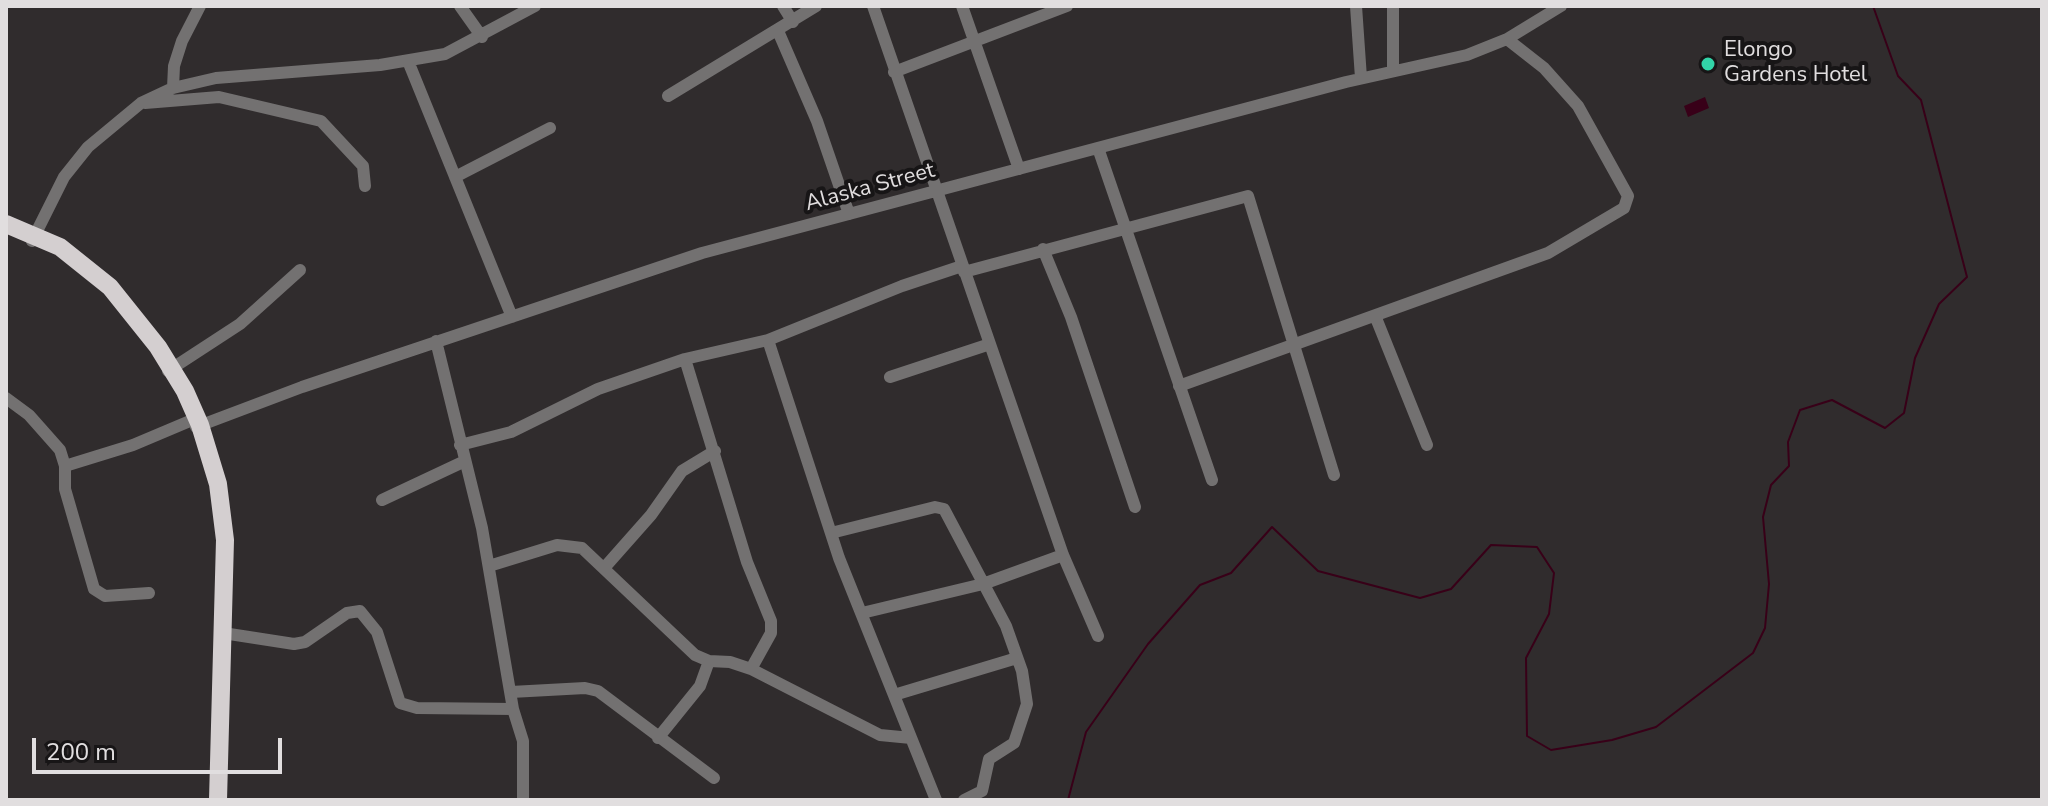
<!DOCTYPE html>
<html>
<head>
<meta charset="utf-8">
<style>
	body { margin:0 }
	#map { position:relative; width:2048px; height:806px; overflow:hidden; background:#302c2d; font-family:"Nunito Sans",sans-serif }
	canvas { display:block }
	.frame { position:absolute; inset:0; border:8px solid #e1dedf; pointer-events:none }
	.scale { position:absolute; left:32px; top:738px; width:250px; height:36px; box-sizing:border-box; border:4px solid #e1dedf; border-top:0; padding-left:10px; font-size:24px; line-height:28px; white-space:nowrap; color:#e1dedf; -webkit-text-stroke:6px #171516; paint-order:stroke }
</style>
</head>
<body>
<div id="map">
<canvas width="2048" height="806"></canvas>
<div class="frame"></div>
<div class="scale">200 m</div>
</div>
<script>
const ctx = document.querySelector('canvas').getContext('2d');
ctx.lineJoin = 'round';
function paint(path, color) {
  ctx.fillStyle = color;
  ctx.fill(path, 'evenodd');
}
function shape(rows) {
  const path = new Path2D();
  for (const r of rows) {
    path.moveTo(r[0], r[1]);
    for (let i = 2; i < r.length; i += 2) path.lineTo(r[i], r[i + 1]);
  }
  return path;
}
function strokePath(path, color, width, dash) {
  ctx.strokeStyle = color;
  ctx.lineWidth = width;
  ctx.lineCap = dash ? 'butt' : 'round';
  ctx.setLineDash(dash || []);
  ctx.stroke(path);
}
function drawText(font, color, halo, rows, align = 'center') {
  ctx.font = font + ' "Nunito Sans",sans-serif';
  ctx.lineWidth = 8;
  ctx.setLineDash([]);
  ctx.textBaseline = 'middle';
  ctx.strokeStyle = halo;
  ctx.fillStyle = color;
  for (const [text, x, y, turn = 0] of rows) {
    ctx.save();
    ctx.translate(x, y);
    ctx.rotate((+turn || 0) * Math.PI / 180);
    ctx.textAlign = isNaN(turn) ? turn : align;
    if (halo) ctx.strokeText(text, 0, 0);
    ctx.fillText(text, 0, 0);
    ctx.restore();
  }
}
paint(shape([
	[1705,97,1709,108,1688,117,1684,106]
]), '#380018');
strokePath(shape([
	[1068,800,1086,732,1148,644,1200,585,1231,573,1272,527,1318,571,1420,598,1451,589,1491,545,1537,547,1554,573,1549,614,1526,658,1527,736,1551,750,1612,740,1656,727,1753,653,1765,628,1769,584,1763,517,1771,485,1789,466,1788,442,1800,410,1832,400,1885,428,1904,413,1915,358,1939,304,1967,277,1921,100,1898,76,1873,6]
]), '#380018', 2);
strokePath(shape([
	[460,6,482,37],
	[783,6,793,22],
	[873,6,1063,555,1098,636],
	[962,6,1019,169],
	[1356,6,1361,78],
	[1393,6,1393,70],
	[778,31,817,121,849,214],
	[408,61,512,317],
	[894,72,1067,6],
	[173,88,174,66,182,41,200,6],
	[668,96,816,6],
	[145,103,219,97,321,121,363,166,365,186],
	[1098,148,1212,480],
	[455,177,550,128],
	[32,241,64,177,88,147,141,103,173,88,216,78,380,65,445,54,535,6],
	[1043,249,1071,317,1135,507],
	[964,272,1248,196,1334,475],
	[1376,318,1427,445],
	[436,341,482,528,513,709,523,741,523,800],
	[685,359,768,340],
	[168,371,240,324,300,270],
	[890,377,990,344],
	[1179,386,1548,253,1624,208,1628,196,1578,106,1544,68,1507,39],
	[6,398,29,415,60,450,65,466,133,445,197,418],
	[196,427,302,387,702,253,1346,82,1467,55,1507,39,1561,6],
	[460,445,511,432,598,389,685,359,747,562,771,621,771,633,751,669],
	[65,466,65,489,94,589,105,596,149,593],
	[382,500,465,461],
	[831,533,935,507,944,509,1006,626,1022,671,1027,704,1014,743,989,759,982,791,964,800],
	[489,566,557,545,582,548,695,655,709,661,730,662,751,669,880,735,911,738],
	[605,567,651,515,682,471,715,451],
	[862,613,983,584,1063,555],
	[223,633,294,644,305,642,347,613,360,611,377,632,400,703,417,708,513,709],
	[511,692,585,688,598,691,714,778],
	[894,695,1017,658],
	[658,738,700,686,709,661],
	[936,800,839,558,768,340,902,286,962,266]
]), '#737171', 12);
strokePath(shape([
	[6,224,60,247,110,287,158,347,185,391,200,425,218,484,225,540,218,800]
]), '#d4cfd0', 18);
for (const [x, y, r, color] of [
	[1708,64,8,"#32d4a8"]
]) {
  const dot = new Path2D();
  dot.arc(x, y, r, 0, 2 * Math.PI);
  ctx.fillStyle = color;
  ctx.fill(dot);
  strokePath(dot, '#171516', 3);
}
drawText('22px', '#e1dedf', '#171516', [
	["Elongo",1724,51],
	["Gardens Hotel",1724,76]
], 'left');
drawText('22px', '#e1dedf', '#171516', [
	["Alaska Street",870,188,-15]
]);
</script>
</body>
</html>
